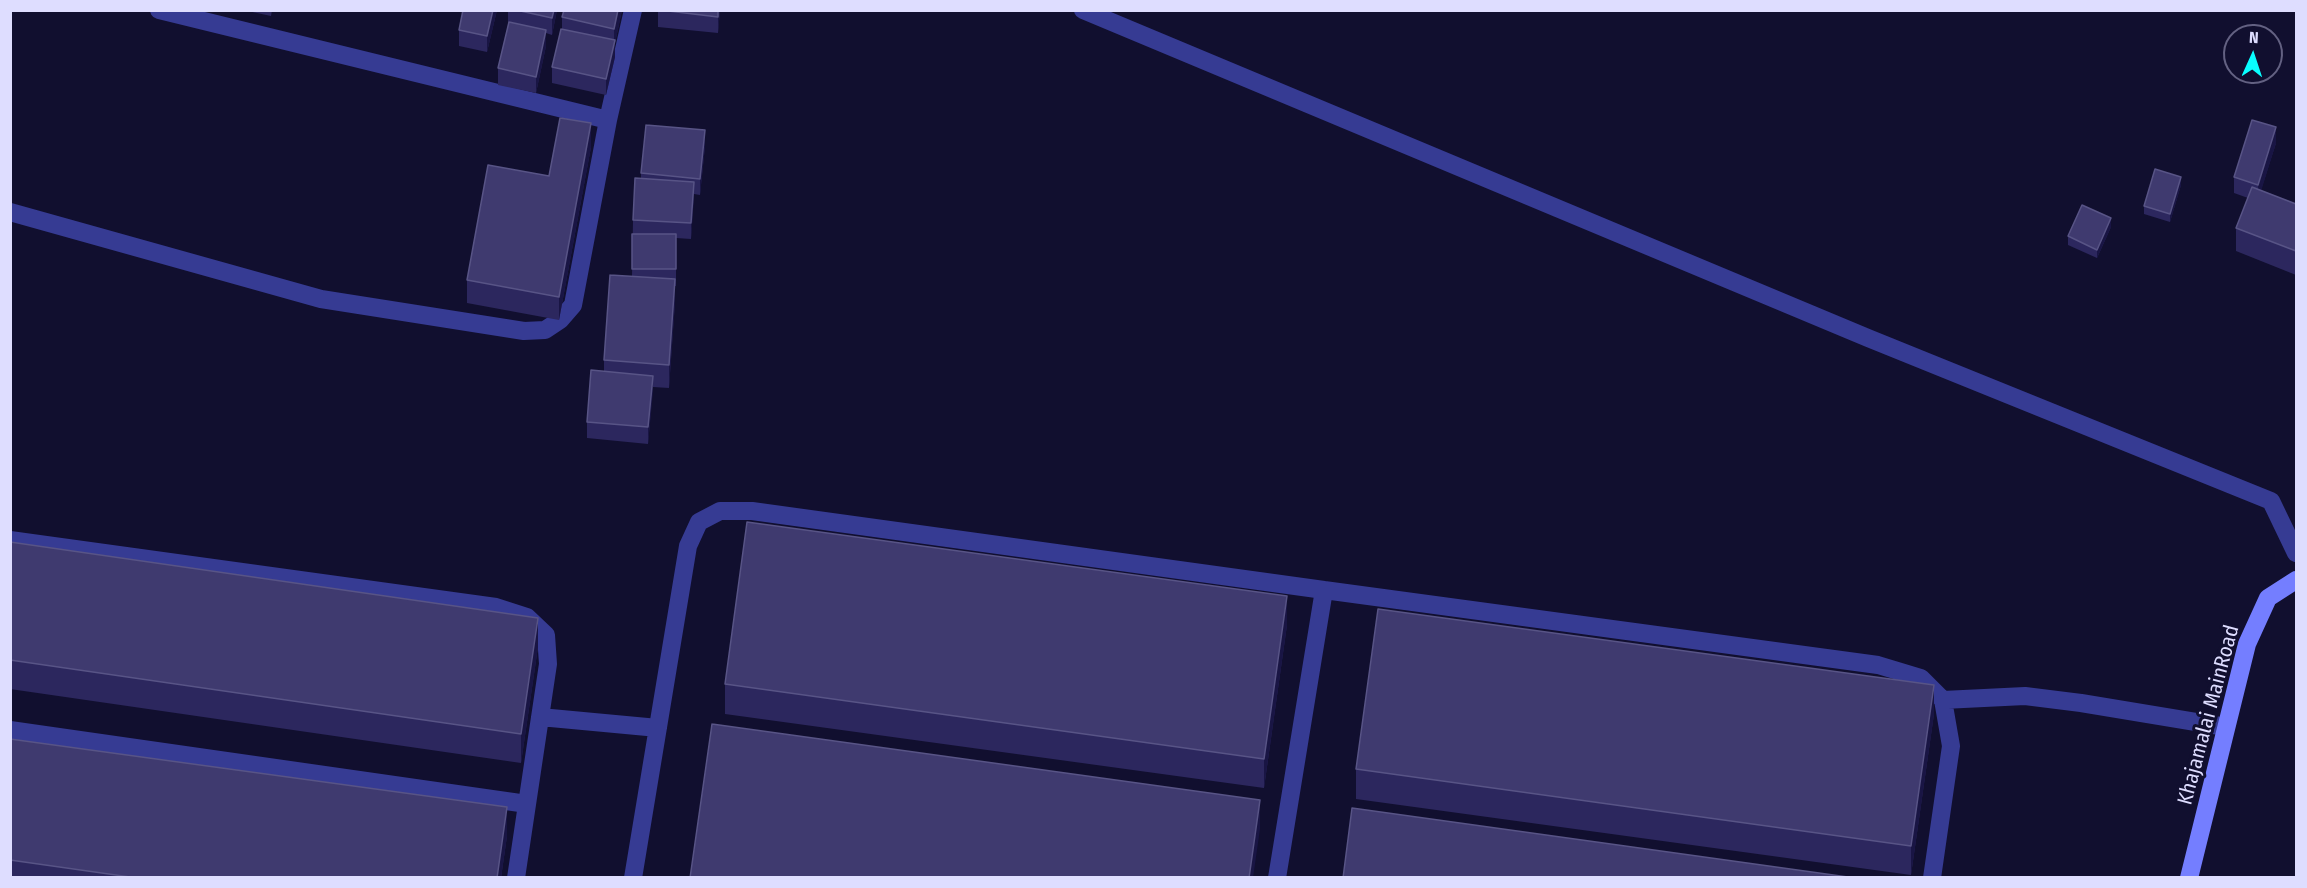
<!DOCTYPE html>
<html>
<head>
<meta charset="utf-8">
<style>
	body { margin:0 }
	#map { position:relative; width:2307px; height:888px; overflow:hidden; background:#110f2f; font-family:"Fira Sans Condensed",sans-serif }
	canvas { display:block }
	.frame { position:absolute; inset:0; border:12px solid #deddff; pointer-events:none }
	.north { position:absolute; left:2223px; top:24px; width:60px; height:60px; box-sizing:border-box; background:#110f2f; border:2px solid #636182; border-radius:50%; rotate:3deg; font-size:16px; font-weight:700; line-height:24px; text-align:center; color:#deddff }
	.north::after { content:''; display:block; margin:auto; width:21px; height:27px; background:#09feff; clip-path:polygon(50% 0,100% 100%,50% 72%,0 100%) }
</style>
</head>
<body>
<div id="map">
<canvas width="2307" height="888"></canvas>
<div class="frame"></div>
<div class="north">N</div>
</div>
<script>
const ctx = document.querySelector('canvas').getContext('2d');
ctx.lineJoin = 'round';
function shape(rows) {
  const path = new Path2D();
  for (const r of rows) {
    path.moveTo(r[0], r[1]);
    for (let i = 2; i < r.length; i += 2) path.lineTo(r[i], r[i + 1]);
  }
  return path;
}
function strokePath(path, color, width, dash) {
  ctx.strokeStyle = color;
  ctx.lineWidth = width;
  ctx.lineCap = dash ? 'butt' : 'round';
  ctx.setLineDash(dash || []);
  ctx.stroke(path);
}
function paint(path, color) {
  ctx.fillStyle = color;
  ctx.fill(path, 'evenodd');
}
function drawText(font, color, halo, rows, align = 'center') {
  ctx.font = font + ' "Fira Sans Condensed",sans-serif';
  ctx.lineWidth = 6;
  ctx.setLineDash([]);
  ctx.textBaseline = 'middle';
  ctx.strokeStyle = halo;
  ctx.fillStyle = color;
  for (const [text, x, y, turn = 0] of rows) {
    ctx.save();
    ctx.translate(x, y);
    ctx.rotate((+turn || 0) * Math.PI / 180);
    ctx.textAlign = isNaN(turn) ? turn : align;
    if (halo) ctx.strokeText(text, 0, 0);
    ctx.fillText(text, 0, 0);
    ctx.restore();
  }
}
strokePath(shape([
	[10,540,496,607,527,617,546,635,548,664,516,878],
	[1324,590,1878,665,1921,678,1943,700,1951,746,1932,878],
	[1943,700,2025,696,2081,703,2226,727],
	[540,717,658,728],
	[10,730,527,804],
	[633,878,688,546,699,522,720,511,752,511,1324,590,1277,878]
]), '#363b93', 18);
strokePath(shape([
	[1083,10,1868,338,2271,501,2296,553],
	[608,120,633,10],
	[10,212,321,299,524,331,545,330,560,320,573,305,608,120,159,10]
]), '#363b93', 18);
strokePath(shape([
	[2189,878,2247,644,2268,598,2296,580]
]), '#747eff', 18);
paint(shape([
	[243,10,272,10,271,16],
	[497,10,487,52,459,46,459,30],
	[508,10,557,10,552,35,546,33,546,46,536,93,498,85,498,68,508,25],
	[564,10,622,10,615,43,615,57,606,95,552,83,552,67,562,29,562,17],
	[658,10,720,10,718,33,658,27],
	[2276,143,2261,190,2296,204,2296,275,2236,251,2236,228,2248,198,2234,193,2234,177],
	[705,146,700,195,694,194,691,239,676,238,676,286,675,286,675,302,669,388,653,387,648,444,587,438,587,422,604,371,604,360,632,276,633,220,641,179,641,173],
	[591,147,559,320,467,303,467,280,549,176],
	[2181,185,2170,222,2144,214,2144,206],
	[2111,227,2097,258,2068,245,2068,236],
	[10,542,538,647,521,763,10,689],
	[1287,625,1264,788,725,714,725,684],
	[1934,714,1911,875,1356,799,1356,769],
	[10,739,507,836,501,878,10,878]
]), '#2c275e');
paint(shape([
	[493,10,497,10,487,52,487,36],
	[554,10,557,10,552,35,552,18],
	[618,10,622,10,615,43,615,57,606,95,606,79,614,43,614,29],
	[718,10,720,10,718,33],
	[546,30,546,46,536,93,536,77],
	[591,123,591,147,559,320,559,297],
	[2276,127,2276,143,2258,201,2258,185],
	[705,130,705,146,700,195,700,179],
	[2181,177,2181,185,2170,222,2170,214],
	[694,182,694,198,691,239,691,223],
	[2111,218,2111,227,2097,258,2097,250],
	[675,279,675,302,669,388,669,365],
	[653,376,653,392,648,444,648,427],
	[1287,596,1287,625,1264,788,1264,759],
	[538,618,538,647,521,763,521,734],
	[1934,685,1934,714,1911,875,1911,846],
	[1260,800,1260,829,1253,878,1249,878],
	[507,807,507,836,501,878,497,878]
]), '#191544');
const building = shape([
	[463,10,493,10,487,36,459,30,463,10],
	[516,10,554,10,552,18,516,10],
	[564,10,618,10,614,29,562,17,564,10],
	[660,10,718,10,718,17,660,10],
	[509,22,546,30,536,77,498,68,509,22],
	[561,29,615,40,606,79,552,67,561,29],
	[560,118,591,123,559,297,467,280,488,165,549,176,560,118],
	[2252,120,2276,127,2258,185,2234,177,2252,120],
	[646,125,705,130,700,179,641,173,646,125],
	[2155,169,2181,177,2170,214,2144,206,2155,169],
	[635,178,694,182,691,223,633,220,635,178],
	[2252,187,2296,204,2296,251,2236,228,2252,187],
	[2082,205,2111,218,2097,250,2068,236,2082,205],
	[632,234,676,234,676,269,632,269,632,234],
	[610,275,675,279,669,365,604,360,610,275],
	[591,370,653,376,648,427,587,422,591,370],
	[747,522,1287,596,1264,759,725,684,747,522],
	[10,542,538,618,521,734,10,660,10,542],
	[1378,609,1934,685,1911,846,1356,769,1378,609],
	[712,724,1260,800,1249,878,690,878,712,724],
	[10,739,507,807,497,878,137,878,10,860,10,739],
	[1352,808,1855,878,1343,878,1352,808]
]);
paint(building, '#3f3a6f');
strokePath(building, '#585486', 1.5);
drawText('21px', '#deddff', '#110f2f', [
	["Khajamalai MainRoad",2209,715,-75]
]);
</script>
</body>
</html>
